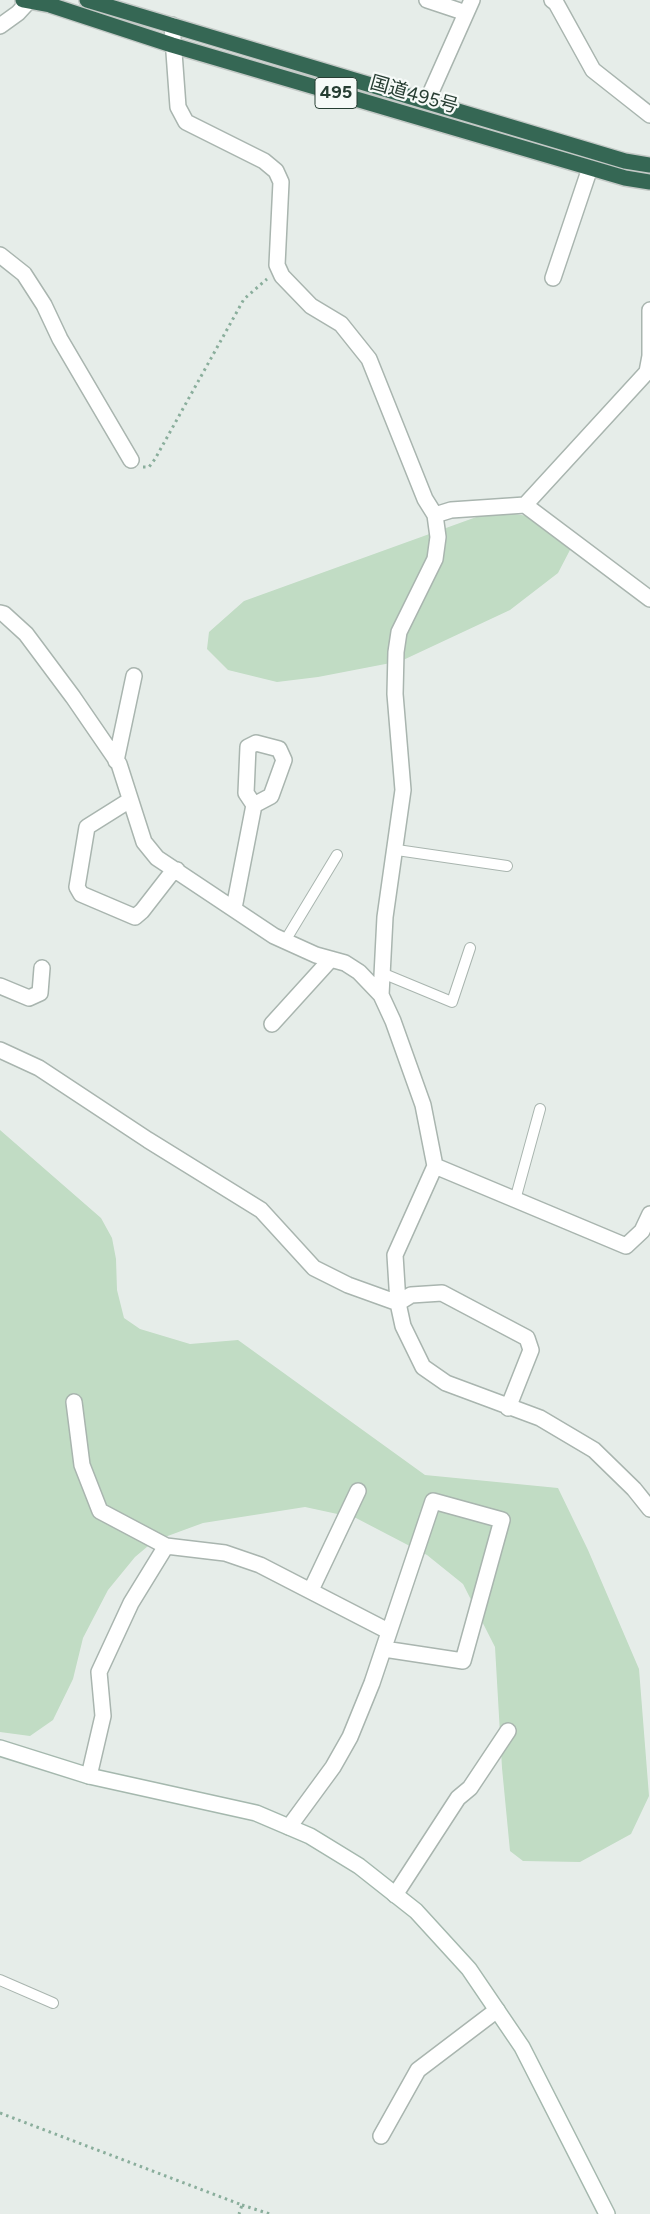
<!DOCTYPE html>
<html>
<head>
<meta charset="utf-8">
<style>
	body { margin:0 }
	canvas { display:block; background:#e6ede9 }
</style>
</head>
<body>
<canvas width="650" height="2214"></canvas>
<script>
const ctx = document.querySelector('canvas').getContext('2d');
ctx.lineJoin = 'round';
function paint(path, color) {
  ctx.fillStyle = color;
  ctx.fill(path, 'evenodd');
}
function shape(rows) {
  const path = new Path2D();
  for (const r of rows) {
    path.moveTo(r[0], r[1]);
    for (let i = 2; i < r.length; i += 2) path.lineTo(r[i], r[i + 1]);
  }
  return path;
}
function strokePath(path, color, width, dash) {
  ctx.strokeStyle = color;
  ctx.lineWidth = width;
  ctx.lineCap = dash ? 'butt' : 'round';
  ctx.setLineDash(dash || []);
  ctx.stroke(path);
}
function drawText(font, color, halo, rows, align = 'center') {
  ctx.font = font + ' Figtree,"Noto Sans JP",sans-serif';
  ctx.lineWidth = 4.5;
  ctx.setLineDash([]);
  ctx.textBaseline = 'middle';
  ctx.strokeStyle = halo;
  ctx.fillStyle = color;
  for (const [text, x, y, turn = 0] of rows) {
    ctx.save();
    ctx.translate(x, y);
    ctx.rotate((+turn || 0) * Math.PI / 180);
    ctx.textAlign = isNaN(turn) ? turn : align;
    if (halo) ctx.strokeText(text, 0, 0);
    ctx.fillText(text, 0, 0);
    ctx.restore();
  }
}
paint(shape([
	[493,511,535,517,572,533,570,550,558,573,510,610,401,661,318,677,277,682,228,670,207,649,209,632,244,601],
	[0,1130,101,1218,112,1238,116,1259,117,1290,124,1318,140,1329,190,1344,238,1340,425,1475,558,1488,588,1550,639,1669,649,1796,631,1834,580,1862,523,1861,510,1851,502,1768,495,1647,463,1584,427,1555,356,1518,305,1507,203,1523,154,1541,135,1557,108,1590,83,1638,73,1679,53,1720,30,1736,0,1732]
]), '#c1dcc4');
const lane = shape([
	[397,850,507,866],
	[285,941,337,855],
	[382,973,452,1002,470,948],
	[515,1200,540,1109],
	[0,1980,53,2003]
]);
const street = shape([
	[427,0,466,13],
	[552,0,556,3,593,70,650,115],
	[172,25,178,107,186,122,264,161,276,171,281,182,277,265,282,276,311,306,341,324,369,359,425,499,435,515,438,537,435,559,399,632,396,652,395,694,403,790,385,917,381,995],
	[0,26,18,13,29,1],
	[427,101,472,0],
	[0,255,24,274,44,305,60,339,131,460],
	[553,278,590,168],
	[525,505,647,372,650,356,650,310],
	[435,515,451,510,525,505,650,599],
	[0,613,4,614,26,634,73,697,119,764,144,842,157,858,274,936,316,955,345,963,359,972,381,995,393,1021,423,1105,435,1166,395,1255,398,1303,403,1326,423,1367,446,1383,540,1418,594,1450,634,1489,650,1509],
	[116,761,134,676],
	[130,800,87,827,77,887,81,894,135,917,142,911,170,875,177,870],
	[234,908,254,805,246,793,248,747,256,743,279,749,284,760,271,796,254,805],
	[0,986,29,998,40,993,42,968],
	[272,1024,331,959],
	[0,1050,39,1068,148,1140,261,1210,314,1268,348,1285,398,1303,411,1295,442,1293,527,1338,531,1350,508,1408],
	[435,1166,626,1246,642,1231,650,1214],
	[74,1402,82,1465,100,1511,166,1546,225,1553,260,1565,388,1631],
	[311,1590,358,1491],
	[89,1776,103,1716,99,1672,131,1603,166,1546],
	[289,1827,333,1767,350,1737,372,1683,433,1501,502,1520,463,1661,384,1649],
	[395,1895,458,1798,470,1788,508,1731],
	[381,2136,418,2070,497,2010]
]);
const secondary = shape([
	[0,1748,89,1776,256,1813,310,1836,359,1866,416,1911,469,1969,522,2047,607,2214]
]);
const highway = shape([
	[23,0,50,5,172,45,625,178,650,182],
	[87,0,625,161,650,165]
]);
strokePath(lane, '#a9b5af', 12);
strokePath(street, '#a9b5af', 18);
strokePath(secondary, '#a5b8ae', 18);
strokePath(highway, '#c3c9c6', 18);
strokePath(shape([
	[143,467,149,467,155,459,244,299,267,279],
	[0,2113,242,2205,239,2214],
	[242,2205,270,2214]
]), '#8aae9c', 3, [2.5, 4]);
strokePath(lane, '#fff', 10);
strokePath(street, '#fff', 15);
strokePath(secondary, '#fff', 15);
strokePath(highway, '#356754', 15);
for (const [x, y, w] of [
	[336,93,42]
]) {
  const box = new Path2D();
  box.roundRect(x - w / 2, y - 15.5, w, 31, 4);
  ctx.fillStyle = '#f6faf8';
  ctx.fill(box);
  strokePath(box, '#273e33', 1);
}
drawText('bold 18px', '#273e33', null, [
	["495",336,93]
]);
drawText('19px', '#273e33', '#f6faf8', [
	["国道495号",414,95,16]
]);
</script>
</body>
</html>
